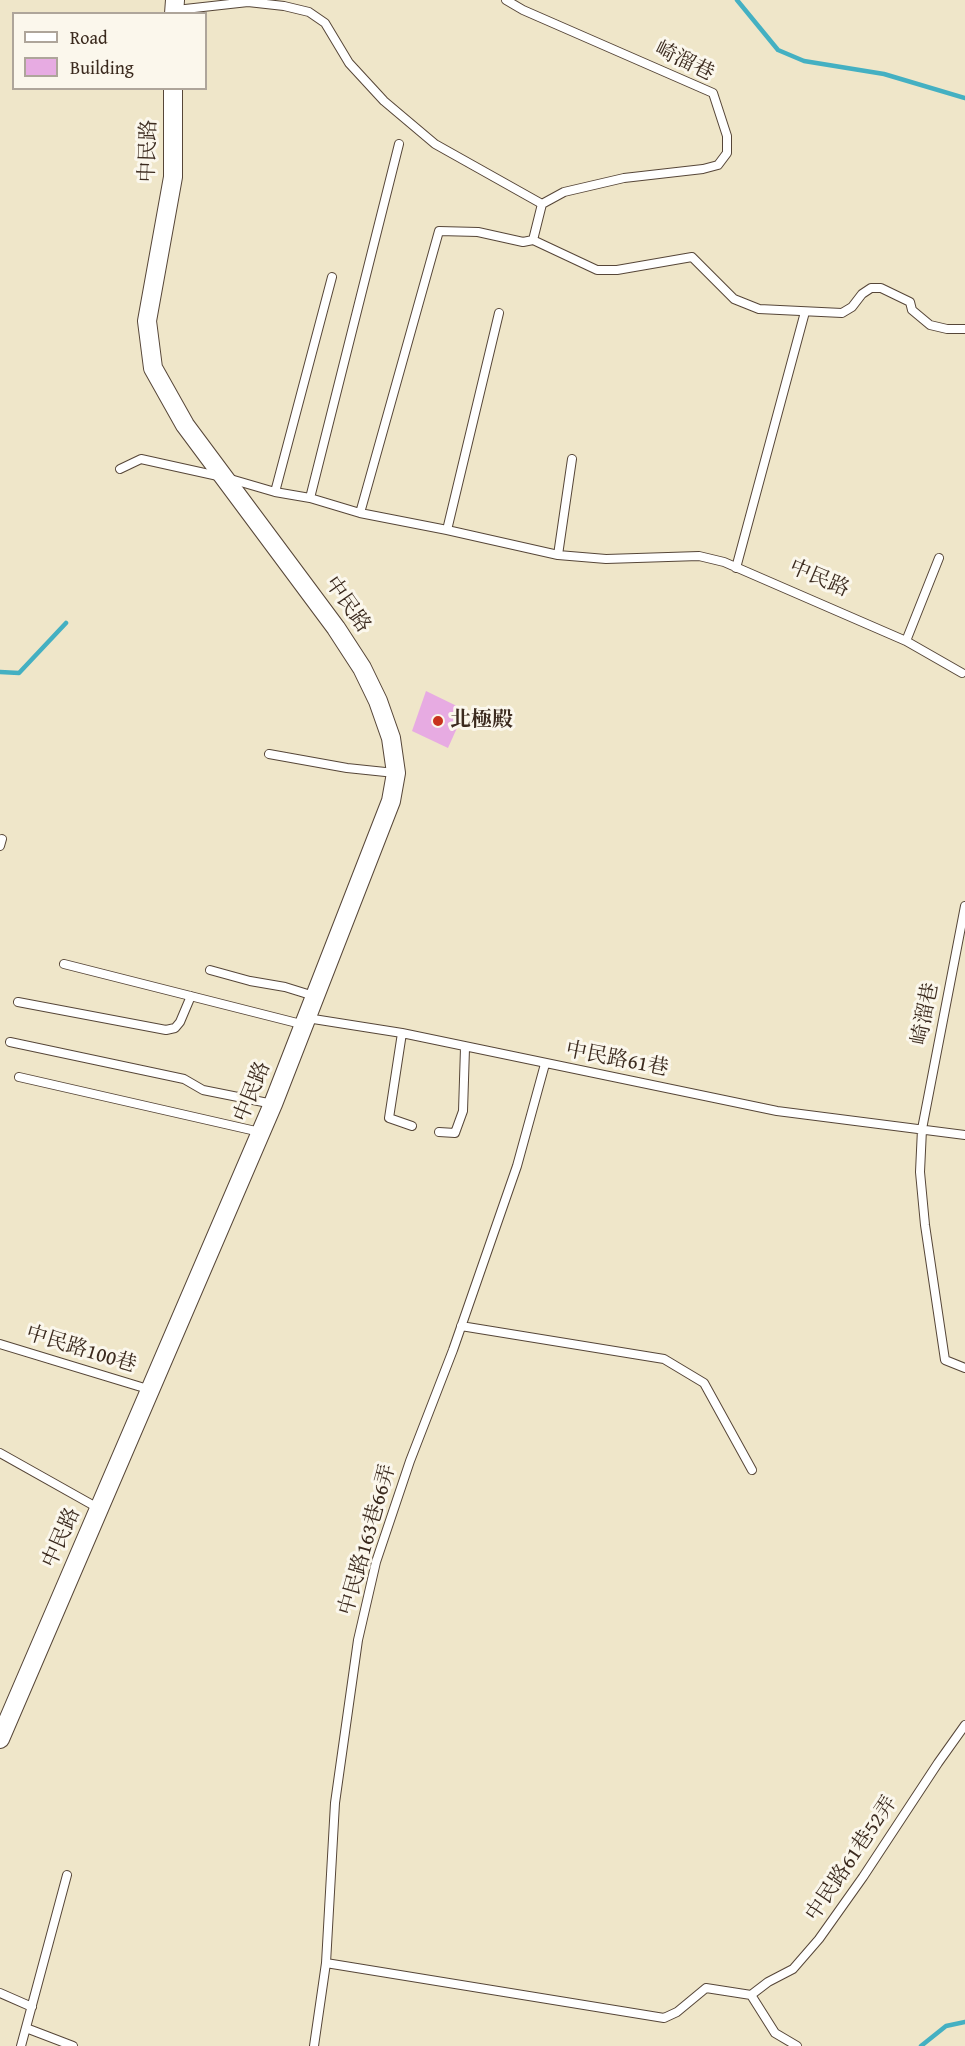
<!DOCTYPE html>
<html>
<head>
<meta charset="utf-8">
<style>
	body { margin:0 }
	#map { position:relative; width:965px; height:2046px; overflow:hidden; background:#efe6c9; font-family:"Gentium Book Plus",serif }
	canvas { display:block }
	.legend { position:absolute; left:12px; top:12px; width:195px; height:78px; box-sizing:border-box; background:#fbf7ec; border:2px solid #aea59a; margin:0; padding:8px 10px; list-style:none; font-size:18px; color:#3b2a1e }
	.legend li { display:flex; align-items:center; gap:12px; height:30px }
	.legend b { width:30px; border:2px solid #aea59a }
</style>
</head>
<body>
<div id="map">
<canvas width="965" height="2046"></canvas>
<ul class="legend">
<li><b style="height:8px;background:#fff"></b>Road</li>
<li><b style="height:16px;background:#e7abe2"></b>Building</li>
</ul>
</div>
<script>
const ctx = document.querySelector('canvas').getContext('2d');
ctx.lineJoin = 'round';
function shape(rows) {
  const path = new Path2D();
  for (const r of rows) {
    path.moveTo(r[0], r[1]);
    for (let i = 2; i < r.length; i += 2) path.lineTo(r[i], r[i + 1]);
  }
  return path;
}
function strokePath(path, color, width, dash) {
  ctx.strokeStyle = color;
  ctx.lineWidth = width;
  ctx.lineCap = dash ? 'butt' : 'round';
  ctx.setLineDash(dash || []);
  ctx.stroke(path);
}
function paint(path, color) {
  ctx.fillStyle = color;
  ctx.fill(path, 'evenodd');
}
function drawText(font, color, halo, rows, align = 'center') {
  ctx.font = font + ' "Gentium Book Plus","Noto Serif TC",serif';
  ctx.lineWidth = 6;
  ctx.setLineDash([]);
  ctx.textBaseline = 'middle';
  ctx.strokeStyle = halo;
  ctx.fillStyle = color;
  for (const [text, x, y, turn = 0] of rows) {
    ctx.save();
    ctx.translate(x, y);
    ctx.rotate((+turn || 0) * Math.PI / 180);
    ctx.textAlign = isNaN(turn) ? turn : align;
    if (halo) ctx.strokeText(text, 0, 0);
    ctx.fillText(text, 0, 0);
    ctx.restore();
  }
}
strokePath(shape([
	[737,0,778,50,804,61,884,74,965,98],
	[0,672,19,673,66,623],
	[921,2046,946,2026,965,2022]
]), '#44b0c2', 4.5);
paint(shape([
	[426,691,465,710,448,748,412,731]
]), '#e7abe2');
const service = shape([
	[506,0,523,10,713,93,727,136,727,153,718,165,703,169,624,178,564,192,542,204],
	[176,10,248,2,284,6,309,12,325,23,349,63,384,101,435,144,542,204],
	[533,240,597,270,617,270,692,257,734,299,759,309,842,313,852,307,862,294,871,288,881,288,910,302,912,310,930,325,947,329,965,329],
	[120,469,141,459,227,478,275,492,310,498,360,513,447,530,558,555,606,559,699,556,724,562,906,641,962,673],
	[275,492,332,277],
	[310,498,399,144],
	[360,513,439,231,478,232,523,242,533,240,542,204],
	[447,530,499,313],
	[558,555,572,459],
	[736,568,805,312],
	[906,641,939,558],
	[269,754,347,768,395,773],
	[0,846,2,839],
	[965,906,922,1129,920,1172,925,1225,945,1360,965,1368],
	[64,964,297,1023,307,1018,402,1033,777,1111,965,1135],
	[210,970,250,981,285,987,314,996],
	[18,1002,166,1030,175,1028,180,1022,191,996],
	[402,1033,389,1118,412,1126],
	[10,1042,184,1079,203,1090,273,1104],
	[19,1077,260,1132],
	[439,1132,455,1133,463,1111,465,1048],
	[461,1326,664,1359,704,1383,752,1470],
	[0,1344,151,1390],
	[0,1453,98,1508],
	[326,1963,664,2018,677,2012,706,1988,751,1995,775,2033,797,2046],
	[0,1993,32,2007],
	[751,1995,768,1982,793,1969,819,1939,863,1877,938,1763,965,1725],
	[26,2028,73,2046],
	[21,2046,67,1875],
	[314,2046,326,1963,335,1803,358,1640,376,1562,410,1461,453,1350,517,1166,545,1064]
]);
const tertiary = shape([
	[174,14,175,0],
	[0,1739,273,1104,391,801,396,773,391,738,378,701,362,668,336,628,185,425,153,368,147,321,173,177,173,88]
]);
strokePath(service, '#564638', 10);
strokePath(tertiary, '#564638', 20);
strokePath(service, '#fff', 8);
strokePath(tertiary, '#fff', 18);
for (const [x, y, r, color] of [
	[438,721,6,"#c8321e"]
]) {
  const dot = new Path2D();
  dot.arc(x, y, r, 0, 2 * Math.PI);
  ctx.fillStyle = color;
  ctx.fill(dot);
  strokePath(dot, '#fbf7ec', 2);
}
drawText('21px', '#3b2a1e', '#fbf7ec', [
	["崎溜巷",684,62,26],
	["中民路",149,151,-88],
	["中民路",819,579,23],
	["中民路",347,605,55],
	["崎溜巷",926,1014,-79],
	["中民路61巷",617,1060,11],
	["中民路",253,1092,-68],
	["中民路100巷",81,1350,17],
	["中民路",62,1538,-66],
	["中民路163巷66弄",368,1540,-74],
	["中民路61巷52弄",852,1859,-56]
]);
drawText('bold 21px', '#3b2a1e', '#fbf7ec', [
	["北極殿",450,721]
], 'left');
</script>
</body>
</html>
